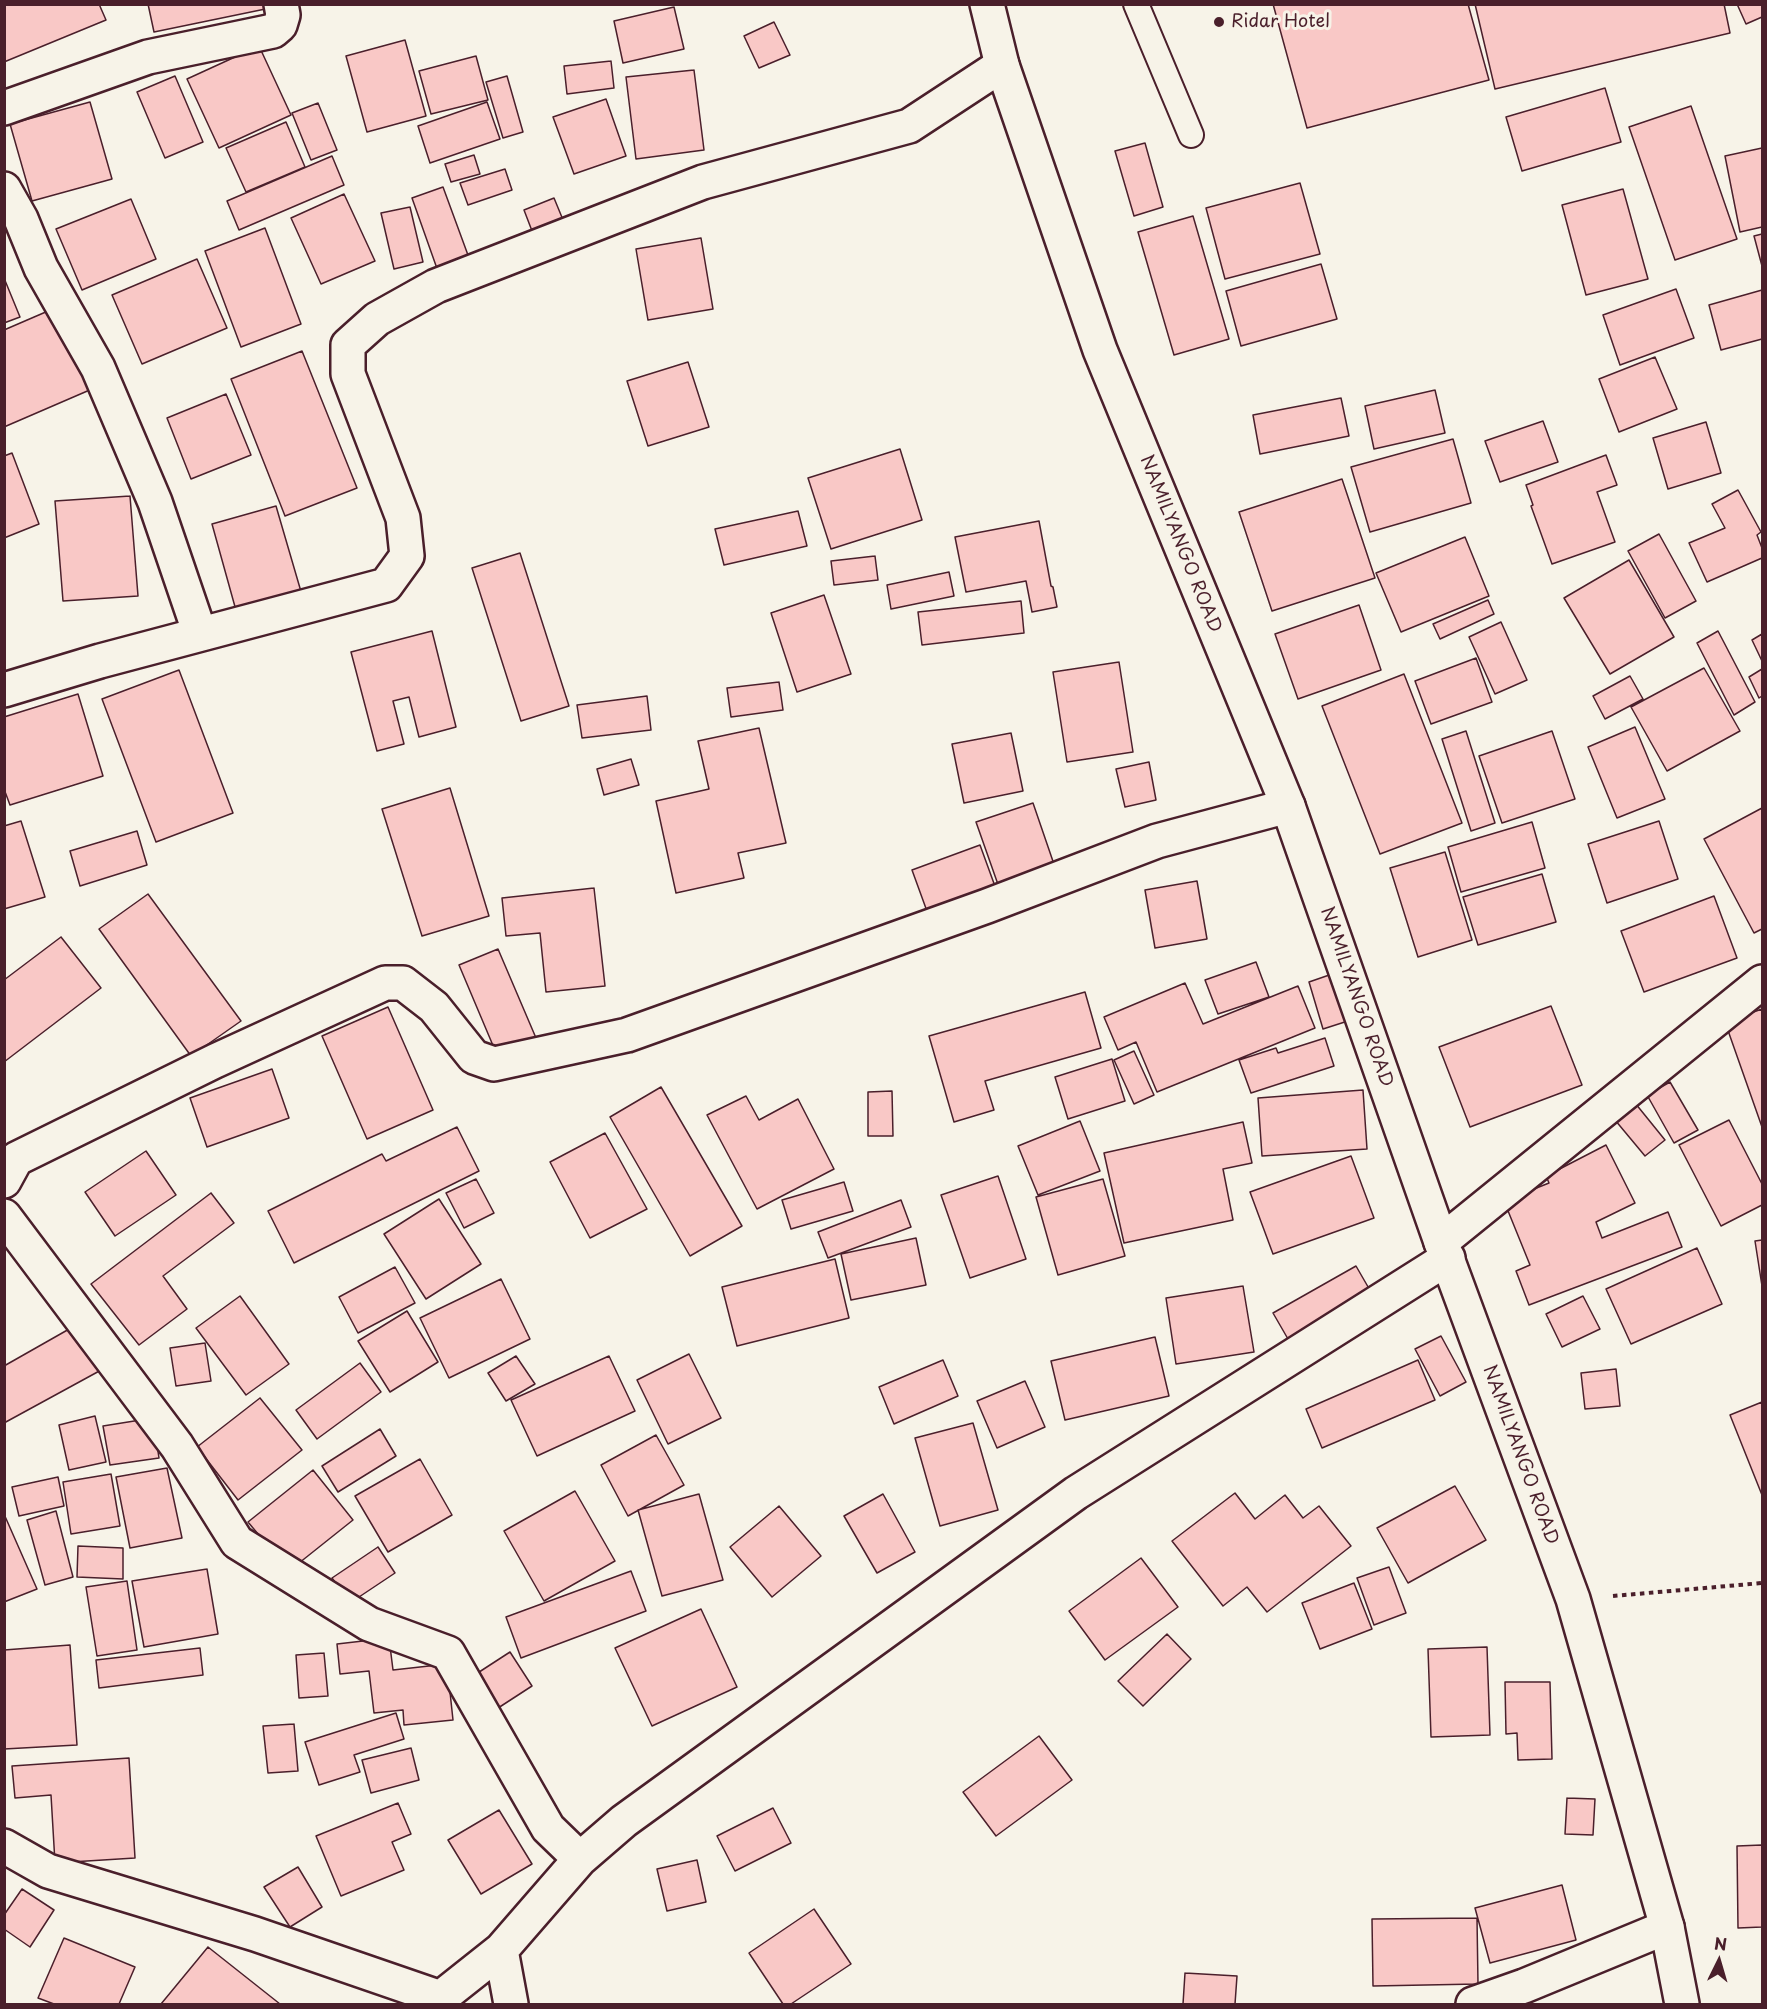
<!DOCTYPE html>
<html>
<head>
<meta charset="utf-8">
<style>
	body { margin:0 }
	#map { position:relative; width:1767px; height:2009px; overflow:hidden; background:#f7f3e8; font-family:"Playpen Sans",sans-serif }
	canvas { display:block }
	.frame { position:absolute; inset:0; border:6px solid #4a1f2b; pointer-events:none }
	.north { position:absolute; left:1689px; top:1931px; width:60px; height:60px; -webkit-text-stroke:4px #f7f3e8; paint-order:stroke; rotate:5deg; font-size:16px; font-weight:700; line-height:24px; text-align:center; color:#4a1f2b }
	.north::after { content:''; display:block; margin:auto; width:21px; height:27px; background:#4a1f2b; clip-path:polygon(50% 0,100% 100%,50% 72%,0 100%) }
</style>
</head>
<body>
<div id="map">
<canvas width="1767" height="2009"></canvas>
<div class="frame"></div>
<div class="north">N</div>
</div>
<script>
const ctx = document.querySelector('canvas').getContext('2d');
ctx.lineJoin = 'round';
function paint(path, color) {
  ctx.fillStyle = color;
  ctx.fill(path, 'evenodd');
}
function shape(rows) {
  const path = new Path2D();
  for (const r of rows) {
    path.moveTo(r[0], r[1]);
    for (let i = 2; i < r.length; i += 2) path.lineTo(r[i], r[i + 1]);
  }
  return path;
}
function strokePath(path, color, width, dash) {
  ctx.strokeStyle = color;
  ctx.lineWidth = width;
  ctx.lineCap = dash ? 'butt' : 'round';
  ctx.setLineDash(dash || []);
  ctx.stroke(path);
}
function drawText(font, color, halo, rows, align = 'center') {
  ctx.font = font + ' "Playpen Sans",sans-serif';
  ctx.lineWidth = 6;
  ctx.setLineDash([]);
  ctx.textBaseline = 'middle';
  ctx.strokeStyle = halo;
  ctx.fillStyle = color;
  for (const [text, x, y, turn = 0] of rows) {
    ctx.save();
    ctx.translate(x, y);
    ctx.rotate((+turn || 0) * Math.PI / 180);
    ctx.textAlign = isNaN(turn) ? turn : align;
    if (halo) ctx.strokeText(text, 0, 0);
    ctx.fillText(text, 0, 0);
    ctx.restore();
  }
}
const building = shape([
	[4,4,99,4,106,20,4,62,4,4],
	[148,4,275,4,275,7,154,32,148,4],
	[1273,4,1468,4,1489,80,1307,128,1273,4],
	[1475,4,1724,4,1730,33,1495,89,1475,4],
	[1737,4,1762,4,1762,17,1746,24,1737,4],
	[674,7,684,49,623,63,614,21,674,7],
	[774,22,790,55,759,68,744,36,774,22],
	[405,40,426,116,367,132,346,56,405,40],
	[259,46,291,115,219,148,187,79,259,46],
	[476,56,488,100,431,114,419,71,476,56],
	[611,61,614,88,567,94,564,66,611,61],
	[694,70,704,150,636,159,626,77,694,70],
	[175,76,203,142,165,158,137,92,175,76],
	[507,76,523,132,503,138,486,82,507,76],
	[1605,88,1621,142,1522,171,1506,117,1605,88],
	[606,99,626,156,574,174,553,117,606,99],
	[90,102,112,179,32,201,10,124,90,102],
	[487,102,500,139,430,163,418,126,487,102],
	[318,103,337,150,311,160,292,113,318,103],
	[1691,106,1737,239,1675,260,1629,127,1691,106],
	[286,122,305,167,246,192,226,148,286,122],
	[1145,143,1163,207,1134,216,1115,151,1145,143],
	[1762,148,1762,227,1740,232,1725,156,1762,148],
	[474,155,480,174,451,182,445,164,474,155],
	[332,156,344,185,239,230,227,201,332,156],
	[505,169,512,190,468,205,460,183,505,169],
	[1300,183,1320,254,1225,279,1206,208,1300,183],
	[443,187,472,266,440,277,412,198,443,187],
	[1623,189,1648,279,1586,295,1562,205,1623,189],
	[344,194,375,261,321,284,291,218,344,194],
	[554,198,568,232,537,244,524,210,554,198],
	[131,199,156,259,82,290,56,229,131,199],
	[410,207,423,262,394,269,381,213,410,207],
	[1193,216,1229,339,1174,355,1138,232,1193,216],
	[265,228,301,324,241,347,205,251,265,228],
	[1762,234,1762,266,1754,236,1762,234],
	[701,238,713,309,648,320,636,249,701,238],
	[197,259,227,328,142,364,112,295,197,259],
	[1321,264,1337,319,1241,346,1226,291,1321,264],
	[4,278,20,317,4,323,4,278],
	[1676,289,1694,338,1620,365,1603,315,1676,289],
	[1762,290,1762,339,1721,350,1709,305,1762,290],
	[55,308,92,389,4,427,4,330,55,308],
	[302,351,357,488,285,516,231,379,302,351],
	[1655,357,1677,409,1619,432,1599,379,1655,357],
	[688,362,709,427,648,446,627,381,688,362],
	[1435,390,1445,433,1374,449,1365,406,1435,390],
	[226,394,251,455,191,479,167,418,226,394],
	[1341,398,1349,436,1260,454,1253,415,1341,398],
	[1543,421,1558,462,1500,482,1485,441,1543,421],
	[1706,422,1721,473,1668,489,1653,438,1706,422],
	[1453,439,1471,503,1370,532,1351,467,1453,439],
	[900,449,922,520,831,549,808,478,900,449],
	[12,453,39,524,4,538,4,456,12,453],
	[1606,455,1617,485,1597,492,1615,542,1552,564,1531,506,1533,505,1526,485,1606,455],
	[1342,479,1375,578,1272,611,1239,512,1342,479],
	[1738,490,1761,532,1757,535,1762,548,1762,558,1707,582,1689,543,1725,528,1712,504,1738,490],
	[130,496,138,596,63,601,55,501,130,496],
	[276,506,302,595,237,614,212,524,276,506],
	[798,511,807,546,724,565,715,529,798,511],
	[1039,521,1051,586,1053,587,1057,607,1032,612,1026,581,966,592,955,537,1039,521],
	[1659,534,1696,601,1665,618,1628,551,1659,534],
	[1465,537,1489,596,1401,632,1376,573,1465,537],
	[520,553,569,706,521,721,472,568,520,553],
	[875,556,878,580,834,585,831,561,875,556],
	[1629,560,1674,637,1610,674,1564,598,1629,560],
	[949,572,954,596,891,609,887,585,949,572],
	[824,595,851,674,797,692,771,613,824,595],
	[1488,600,1494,614,1440,639,1433,624,1488,600],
	[1021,601,1024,633,922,645,918,612,1021,601],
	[1359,605,1381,670,1298,699,1275,634,1359,605],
	[1501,622,1527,680,1495,694,1469,637,1501,622],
	[432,631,456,727,419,737,409,697,393,701,404,744,377,751,351,652,432,631],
	[1718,631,1755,702,1734,715,1697,643,1718,631],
	[1762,634,1762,661,1752,640,1762,634],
	[1476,658,1492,702,1431,724,1415,681,1476,658],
	[1119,662,1133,752,1067,762,1053,672,1119,662],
	[1704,668,1740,731,1667,771,1631,707,1704,668],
	[1762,669,1762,696,1759,698,1749,677,1762,669],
	[179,670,233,813,156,842,102,699,179,670],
	[1404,674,1462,823,1380,854,1322,706,1404,674],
	[1630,676,1643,699,1605,719,1593,696,1630,676],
	[779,682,783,710,731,717,727,688,779,682],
	[78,694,103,776,10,805,4,789,4,717,78,694],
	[647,696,651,730,582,738,577,705,647,696],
	[1635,727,1665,799,1617,818,1588,747,1635,727],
	[759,728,786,843,738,853,744,878,676,893,656,801,709,789,698,741,759,728],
	[1466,731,1495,823,1471,831,1442,739,1466,731],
	[1552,731,1575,799,1502,823,1479,756,1552,731],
	[1011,733,1023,791,964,803,952,744,1011,733],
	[631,759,639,785,604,795,597,769,631,759],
	[1149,762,1156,800,1125,807,1116,769,1149,762],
	[450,788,489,916,422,936,382,809,450,788],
	[1033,803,1057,873,1001,893,976,822,1033,803],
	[1762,808,1762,929,1754,933,1704,839,1762,808],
	[21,821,45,897,4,909,4,826,21,821],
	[1659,821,1678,879,1607,903,1588,844,1659,821],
	[1532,822,1545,868,1461,892,1448,847,1532,822],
	[137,831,147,865,80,886,70,851,137,831],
	[980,845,1000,900,932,925,912,870,980,845],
	[1445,852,1472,940,1418,957,1390,868,1445,852],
	[1542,874,1556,922,1478,945,1463,897,1542,874],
	[1197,881,1207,939,1155,948,1145,890,1197,881],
	[594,888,605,986,546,992,540,933,506,936,502,898,594,888],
	[148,894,241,1021,191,1056,99,929,148,894],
	[1714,896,1737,958,1644,992,1621,931,1714,896],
	[61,937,101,988,4,1062,4,980,61,937],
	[498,949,536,1038,497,1055,459,965,498,949],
	[1256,962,1269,997,1218,1014,1205,980,1256,962],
	[1335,973,1351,1020,1323,1029,1309,982,1335,973],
	[1185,983,1203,1024,1298,986,1315,1028,1157,1092,1136,1042,1118,1050,1104,1017,1185,983],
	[1085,992,1101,1048,985,1081,994,1110,954,1122,929,1036,1085,992],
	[1551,1006,1582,1085,1470,1127,1439,1047,1551,1006],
	[388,1007,433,1110,367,1139,322,1036,388,1007],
	[1762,1009,1762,1127,1725,1022,1762,1009],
	[1325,1038,1334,1066,1251,1093,1239,1060,1276,1048,1278,1053,1325,1038],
	[1134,1051,1154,1095,1134,1104,1114,1060,1134,1051],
	[1112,1059,1125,1101,1068,1119,1055,1077,1112,1059],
	[272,1069,289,1118,207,1147,190,1098,272,1069],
	[1670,1082,1698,1130,1674,1143,1647,1095,1670,1082],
	[661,1087,742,1226,690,1256,610,1117,661,1087],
	[1363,1090,1367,1149,1262,1156,1258,1098,1363,1090],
	[892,1091,893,1136,868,1136,868,1092,892,1091],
	[746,1096,759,1120,798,1099,834,1169,757,1209,707,1115,746,1096],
	[1631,1098,1665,1140,1645,1156,1610,1114,1631,1098],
	[1729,1120,1762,1184,1762,1205,1721,1226,1679,1145,1729,1120],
	[1080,1121,1100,1171,1038,1195,1018,1146,1080,1121],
	[1243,1122,1252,1163,1223,1169,1233,1220,1124,1243,1104,1153,1243,1122],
	[457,1127,479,1171,294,1263,268,1211,382,1154,386,1161,457,1127],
	[605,1133,647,1209,590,1238,550,1162,605,1133],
	[1606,1145,1635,1203,1596,1222,1602,1238,1668,1212,1682,1247,1529,1305,1516,1271,1530,1265,1504,1201,1549,1183,1546,1176,1606,1145],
	[146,1151,176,1195,115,1236,85,1192,146,1151],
	[1351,1156,1374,1218,1273,1254,1250,1192,1351,1156],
	[998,1176,1026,1259,970,1278,941,1195,998,1176],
	[476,1179,494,1213,464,1228,446,1193,476,1179],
	[1103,1179,1125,1256,1058,1275,1036,1197,1103,1179],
	[844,1182,853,1211,791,1229,782,1200,844,1182],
	[211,1193,234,1223,163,1276,187,1309,139,1345,91,1284,211,1193],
	[439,1199,481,1264,426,1299,384,1234,439,1199],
	[901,1200,911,1227,828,1258,818,1232,901,1200],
	[916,1238,926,1285,851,1300,841,1254,916,1238],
	[1762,1240,1762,1286,1755,1241,1762,1240],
	[1697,1248,1722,1304,1631,1344,1606,1289,1697,1248],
	[835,1259,849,1318,737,1346,722,1287,835,1259],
	[1356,1266,1371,1292,1288,1339,1273,1313,1356,1266],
	[395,1267,415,1303,358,1333,339,1297,395,1267],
	[501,1279,530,1339,449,1378,420,1318,501,1279],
	[1243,1286,1254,1352,1176,1364,1166,1298,1243,1286],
	[240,1296,289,1364,246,1395,196,1328,240,1296],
	[1583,1296,1600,1329,1562,1347,1546,1314,1583,1296],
	[407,1311,438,1362,390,1392,358,1341,407,1311],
	[78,1324,103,1369,4,1423,4,1366,78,1324],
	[1441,1336,1466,1382,1440,1396,1415,1349,1441,1336],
	[1155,1337,1169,1396,1065,1420,1051,1361,1155,1337],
	[205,1343,211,1381,176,1386,170,1348,205,1343],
	[689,1354,721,1418,668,1444,637,1380,689,1354],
	[516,1356,535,1384,506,1401,488,1373,516,1356],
	[609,1356,635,1411,537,1456,511,1400,609,1356],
	[943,1360,958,1396,894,1424,879,1387,943,1360],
	[1418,1360,1435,1400,1322,1448,1306,1409,1418,1360],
	[360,1363,381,1392,317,1439,296,1410,360,1363],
	[1616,1369,1620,1406,1585,1409,1581,1373,1616,1369],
	[1025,1381,1045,1427,997,1448,977,1401,1025,1381],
	[260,1398,302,1450,238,1500,197,1447,260,1398],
	[1762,1402,1762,1495,1730,1415,1762,1402],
	[95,1416,106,1462,69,1470,59,1425,95,1416],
	[153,1418,159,1458,110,1465,103,1426,153,1418],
	[973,1423,998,1510,940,1526,915,1438,973,1423],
	[380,1429,396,1456,338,1492,322,1466,380,1429],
	[656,1435,684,1485,628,1516,601,1465,656,1435],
	[420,1459,452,1515,388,1552,355,1496,420,1459],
	[167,1468,182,1538,130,1548,116,1477,167,1468],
	[313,1470,353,1520,289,1571,248,1522,313,1470],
	[111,1474,120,1526,71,1534,63,1482,111,1474],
	[58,1477,64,1506,19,1516,12,1487,58,1477],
	[1455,1486,1486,1540,1408,1583,1377,1528,1455,1486],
	[575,1491,615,1561,544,1601,504,1531,575,1491],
	[1235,1493,1255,1519,1285,1495,1303,1518,1319,1506,1351,1546,1267,1612,1247,1587,1223,1606,1172,1541,1235,1493],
	[699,1494,723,1580,662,1596,638,1510,699,1494],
	[883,1494,915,1552,877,1573,844,1516,883,1494],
	[779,1506,821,1556,772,1597,730,1547,779,1506],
	[56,1511,73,1577,45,1585,27,1520,56,1511],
	[4,1514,37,1589,4,1602,4,1514],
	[78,1546,123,1548,123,1579,77,1577,78,1546],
	[378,1547,395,1573,350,1603,332,1578,378,1547],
	[1141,1558,1178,1607,1105,1660,1069,1611,1141,1558],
	[1389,1567,1406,1613,1374,1625,1357,1578,1389,1567],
	[207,1569,218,1634,144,1647,132,1581,207,1569],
	[631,1571,646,1611,521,1658,506,1617,631,1571],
	[127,1581,137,1650,97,1656,86,1587,127,1581],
	[1354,1583,1372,1629,1320,1649,1302,1603,1354,1583],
	[701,1609,737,1687,652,1726,615,1648,701,1609],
	[1167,1634,1191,1659,1143,1706,1118,1681,1167,1634],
	[389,1638,393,1670,447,1664,453,1720,404,1725,403,1710,374,1713,369,1671,340,1674,337,1644,389,1638],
	[70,1645,77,1745,4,1749,4,1650,70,1645],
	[1487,1647,1490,1735,1431,1737,1428,1649,1487,1647],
	[200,1648,203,1675,99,1688,96,1660,200,1648],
	[510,1652,532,1686,495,1710,473,1676,510,1652],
	[324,1653,328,1696,299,1698,296,1655,324,1653],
	[1505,1682,1550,1682,1552,1759,1518,1760,1517,1733,1506,1734,1505,1682],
	[396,1713,404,1739,354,1755,360,1772,319,1785,305,1742,396,1713],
	[294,1724,298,1771,268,1773,263,1726,294,1724],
	[1039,1736,1072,1780,996,1836,963,1792,1039,1736],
	[411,1748,419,1780,371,1793,362,1760,411,1748],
	[129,1758,135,1858,55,1863,51,1795,15,1798,12,1766,129,1758],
	[1567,1798,1595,1799,1593,1835,1565,1834,1567,1798],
	[398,1803,411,1834,392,1842,404,1870,341,1896,316,1836,398,1803],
	[773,1808,791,1843,735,1871,717,1836,773,1808],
	[499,1810,532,1864,481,1894,448,1840,499,1810],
	[1762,1845,1762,1927,1738,1928,1737,1846,1762,1845],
	[697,1860,706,1902,667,1911,657,1869,697,1860],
	[298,1867,322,1907,290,1927,264,1887,298,1867],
	[1562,1885,1576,1940,1490,1963,1475,1908,1562,1885],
	[22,1889,54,1910,30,1947,4,1929,4,1915,22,1889],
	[814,1909,851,1964,791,2004,783,2004,749,1953,814,1909],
	[1477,1918,1478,1984,1373,1986,1372,1919,1477,1918],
	[64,1938,135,1967,119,2004,54,2004,38,1998,64,1938],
	[208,1947,280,2004,161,2004,208,1947],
	[1185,1973,1237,1976,1235,2004,1183,2004,1185,1973]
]);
paint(building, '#f9c8c6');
strokePath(building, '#4a1f2b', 1.5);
const lane = shape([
	[1136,4,1191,135]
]);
const street = shape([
	[4,108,148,57,273,31,280,25,283,15,281,4],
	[4,189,21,219,41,268,98,368,155,502,200,634],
	[4,690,100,661,386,585,407,556,403,518,348,374,348,345,377,319,436,286,703,182,909,126,1002,65],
	[4,1181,16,1159,215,1061,385,983,403,983,434,1007,474,1057,494,1064,627,1035,987,906,1157,841,1288,806],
	[4,1216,177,1446,237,1542,369,1624,448,1653,548,1828,580,1859],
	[1441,1242,1762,982],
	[4,1846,48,1871,255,1934,441,1998],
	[501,1950,511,2004],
	[433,2004,501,1950,580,1859,624,1821,1076,1493,1448,1258],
	[1473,2004,1524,1986,1667,1927]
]);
const secondary = shape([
	[987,4,1002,65,1100,350,1288,806,1441,1242,1573,1599,1667,1927,1682,2004]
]);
strokePath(lane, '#4a1f2b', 28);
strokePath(street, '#4a1f2b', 38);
strokePath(secondary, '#4a1f2b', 38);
strokePath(shape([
	[1613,1596,1762,1583]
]), '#4a1f2b', 4, [4.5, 4.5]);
strokePath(lane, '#f7f3e8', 24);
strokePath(street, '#f7f3e8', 33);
strokePath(secondary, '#f7f3e8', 33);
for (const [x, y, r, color] of [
	[1219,22,6,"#4a1f2b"]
]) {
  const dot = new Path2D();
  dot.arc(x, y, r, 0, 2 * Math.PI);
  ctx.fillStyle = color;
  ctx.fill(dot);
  strokePath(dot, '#f7f3e8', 2);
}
drawText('18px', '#4a1f2b', '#f7f3e8', [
	["Ridar Hotel",1231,22]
], 'left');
drawText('18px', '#4a1f2b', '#f7f3e8', [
	["NAMILYANGO ROAD",1180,544,68],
	["NAMILYANGO ROAD",1356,997,71],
	["NAMILYANGO ROAD",1520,1455,70]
]);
</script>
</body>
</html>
